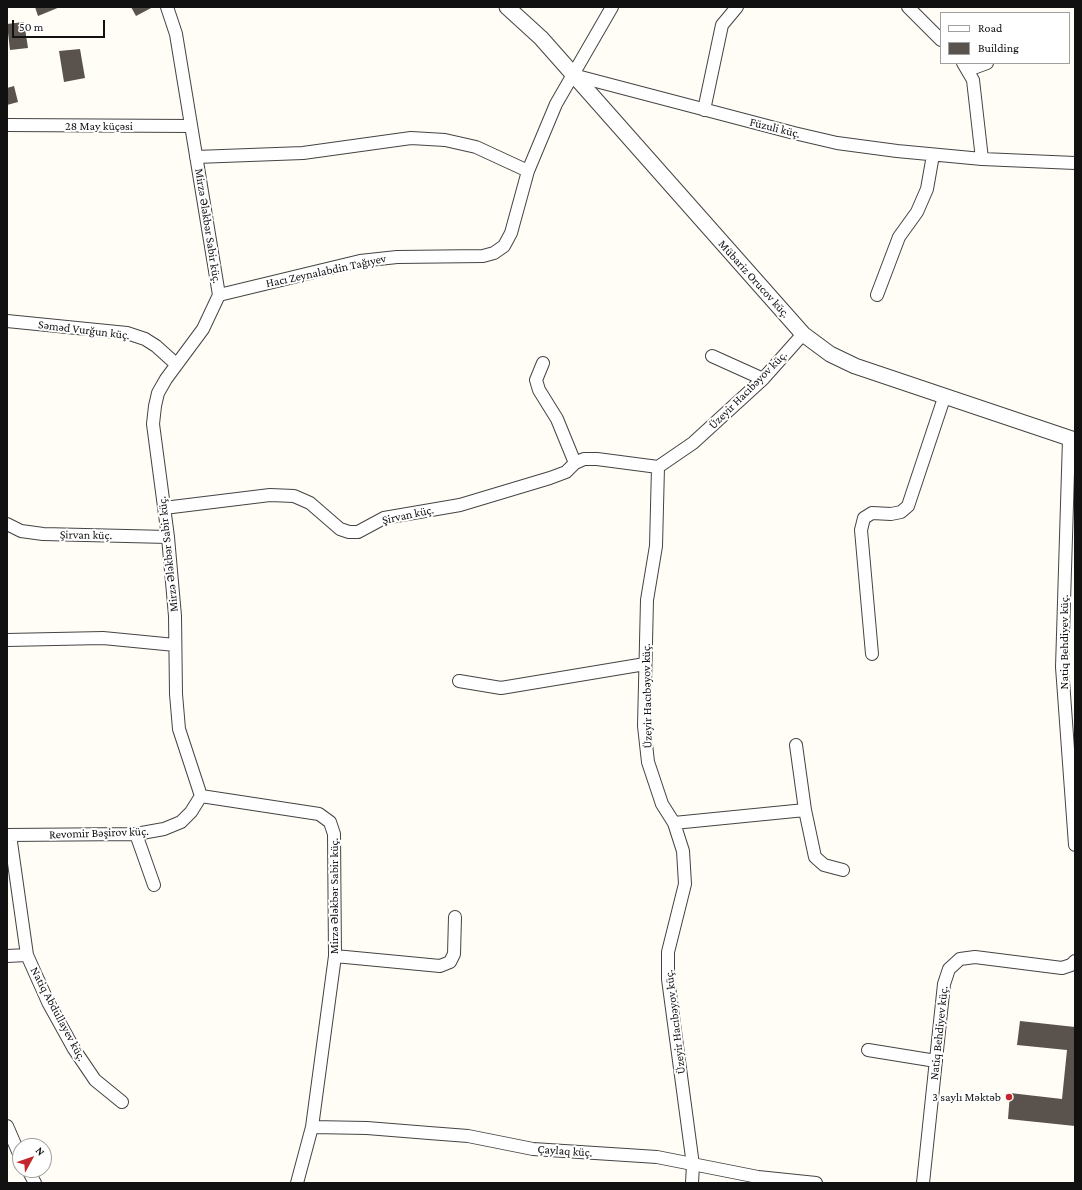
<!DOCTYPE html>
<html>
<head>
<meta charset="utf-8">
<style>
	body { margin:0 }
	#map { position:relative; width:1082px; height:1190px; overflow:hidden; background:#fffdf5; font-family:"Crimson Pro",serif }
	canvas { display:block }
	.frame { position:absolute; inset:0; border:8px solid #111; pointer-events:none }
	.legend { position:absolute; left:940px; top:12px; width:130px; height:52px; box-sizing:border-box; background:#fff; border:1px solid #a0a0a0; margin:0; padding:5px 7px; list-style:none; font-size:12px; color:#111 }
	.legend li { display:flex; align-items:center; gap:8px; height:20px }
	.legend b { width:20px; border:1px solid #a0a0a0 }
	.north { position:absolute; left:12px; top:1138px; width:40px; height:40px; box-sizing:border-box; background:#fff; border:1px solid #a0a0a0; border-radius:50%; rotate:50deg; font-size:11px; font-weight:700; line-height:16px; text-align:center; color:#111 }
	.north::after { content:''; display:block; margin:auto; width:14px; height:18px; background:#c4262e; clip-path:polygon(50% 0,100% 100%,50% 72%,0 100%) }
	.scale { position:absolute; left:12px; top:20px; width:93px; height:18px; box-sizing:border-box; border:2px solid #111; border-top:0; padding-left:5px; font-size:12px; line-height:14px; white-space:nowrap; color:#111; -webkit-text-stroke:3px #fff; paint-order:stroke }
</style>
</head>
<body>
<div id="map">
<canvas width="1082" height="1190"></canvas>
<div class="frame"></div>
<ul class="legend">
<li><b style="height:5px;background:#fff"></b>Road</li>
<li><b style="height:11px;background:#5a524d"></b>Building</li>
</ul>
<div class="north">N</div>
<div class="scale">50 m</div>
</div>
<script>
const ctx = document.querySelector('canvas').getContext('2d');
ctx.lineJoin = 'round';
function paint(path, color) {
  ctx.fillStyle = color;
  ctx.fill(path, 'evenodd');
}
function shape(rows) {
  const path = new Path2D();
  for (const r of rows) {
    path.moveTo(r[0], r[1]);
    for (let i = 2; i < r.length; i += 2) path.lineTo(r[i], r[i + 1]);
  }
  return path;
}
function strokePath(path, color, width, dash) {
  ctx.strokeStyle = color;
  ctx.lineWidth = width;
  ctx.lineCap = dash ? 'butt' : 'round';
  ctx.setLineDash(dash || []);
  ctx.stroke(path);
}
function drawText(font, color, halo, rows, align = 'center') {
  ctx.font = font + ' "Crimson Pro",serif';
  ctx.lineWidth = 4;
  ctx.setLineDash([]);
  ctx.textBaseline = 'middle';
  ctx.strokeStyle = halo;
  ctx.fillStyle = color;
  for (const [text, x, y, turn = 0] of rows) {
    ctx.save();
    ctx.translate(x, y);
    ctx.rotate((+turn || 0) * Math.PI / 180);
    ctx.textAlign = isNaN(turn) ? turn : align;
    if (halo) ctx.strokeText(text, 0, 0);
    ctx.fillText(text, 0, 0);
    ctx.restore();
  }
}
paint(shape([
	[35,7,60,7,38,16],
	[131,7,153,7,136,16],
	[24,22,28,48,10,50,7,24],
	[80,49,85,78,64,82,59,51],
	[14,86,18,102,7,105,7,88],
	[1020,1021,1075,1027,1075,1126,1008,1119,1010,1093,1062,1099,1067,1050,1017,1045]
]), '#5a524d');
const minor = shape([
	[167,7,176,34,219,295,203,329,166,379,158,393,155,406,153,424,168,537,175,616,176,694,179,729,201,796,319,814,330,822,334,834,335,956,312,1127,297,1183],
	[908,7,941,40],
	[963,63,973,80,982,159],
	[968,70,987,63],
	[573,75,794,133,837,143,897,151,982,159,1075,163],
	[704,110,722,25,737,7],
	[7,125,191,126],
	[196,157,303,153,411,138,445,140,476,147,528,171],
	[219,295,360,261,397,257,483,256,494,253,504,246,511,233,528,171,556,104,612,7],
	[877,295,899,237,917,212,927,189,933,155],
	[7,321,127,333,145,339,156,346,176,364],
	[712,356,763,379],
	[543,363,536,380,539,390,557,419,575,463],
	[1069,439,1062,667,1075,845],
	[164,508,270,495,294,496,310,503,340,529,349,532,358,532,384,518,460,505,550,478,566,472,575,463,584,459,597,459,658,467],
	[7,524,21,531,43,534,168,537],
	[7,640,103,638,175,645],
	[872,654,861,530,864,518,872,513,891,514,901,512,908,506,944,398],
	[459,681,501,688,645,664],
	[796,745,805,810,815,857,824,865,843,870],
	[674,823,805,810],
	[136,834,154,885],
	[7,835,136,834,164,829,181,822,191,812,201,796],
	[10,835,27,955],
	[7,956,27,955,48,1002,74,1049,95,1080,122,1102],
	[335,956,440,966,450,962,454,954,455,917],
	[868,1050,936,1061],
	[7,1126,20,1156],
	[312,1127,367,1128,429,1133,468,1136,533,1149,657,1157,758,1177,816,1183],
	[28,1170,35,1183],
	[692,1183,693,1165,668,979,668,952,685,884,683,851,674,823,662,804,648,762,644,726,647,600,656,546,658,467,693,443,763,379,803,334],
	[923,1183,944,984,949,969,960,959,975,957,1062,968,1071,965,1075,961]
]);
const tertiary = shape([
	[507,7,541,38,803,334,830,354,855,366,1075,440]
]);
strokePath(minor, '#444', 14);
strokePath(tertiary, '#444', 17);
strokePath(minor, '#fff', 12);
strokePath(tertiary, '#fff', 15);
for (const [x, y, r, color] of [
	[1009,1097,4,"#c4262e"]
]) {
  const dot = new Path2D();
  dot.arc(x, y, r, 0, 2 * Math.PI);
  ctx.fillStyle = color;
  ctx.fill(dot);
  strokePath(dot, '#fff', 1.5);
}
drawText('12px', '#111', '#fff', [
	["28 May küçəsi",99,126],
	["Füzuli küç.",775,128,14],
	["Mirzə Ələkbər Sabir küç.",208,226,81],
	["Hacı Zeynalabdin Tağıyev",326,271,-12],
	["Mübariz Orucov küç.",754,279,48],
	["Səməd Vurğun küç.",84,330,7],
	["Üzeyir Hacıbəyov küç.",748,390,-45],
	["Şirvan küç.",408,515,-12],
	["Şirvan küç.",86,535,1],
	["Mirzə Ələkbər Sabir küç.",168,554,-96],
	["Natiq Behdiyev küç.",1064,642,-90],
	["Üzeyir Hacıbəyov küç.",647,696,-91],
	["Revomir Bəşirov küç.",99,833,-2],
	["Mirzə Ələkbər Sabir küç.",334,896,-90],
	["Natiq Abdullayev küç.",58,1014,62],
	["Üzeyir Hacıbəyov küç.",675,1022,-97],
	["Natiq Behdiyev küç.",939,1033,-84],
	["Çaylaq küç.",565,1151,4]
]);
drawText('12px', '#111', '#fff', [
	["3 saylı Məktəb",1001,1097]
], 'right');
</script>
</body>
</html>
